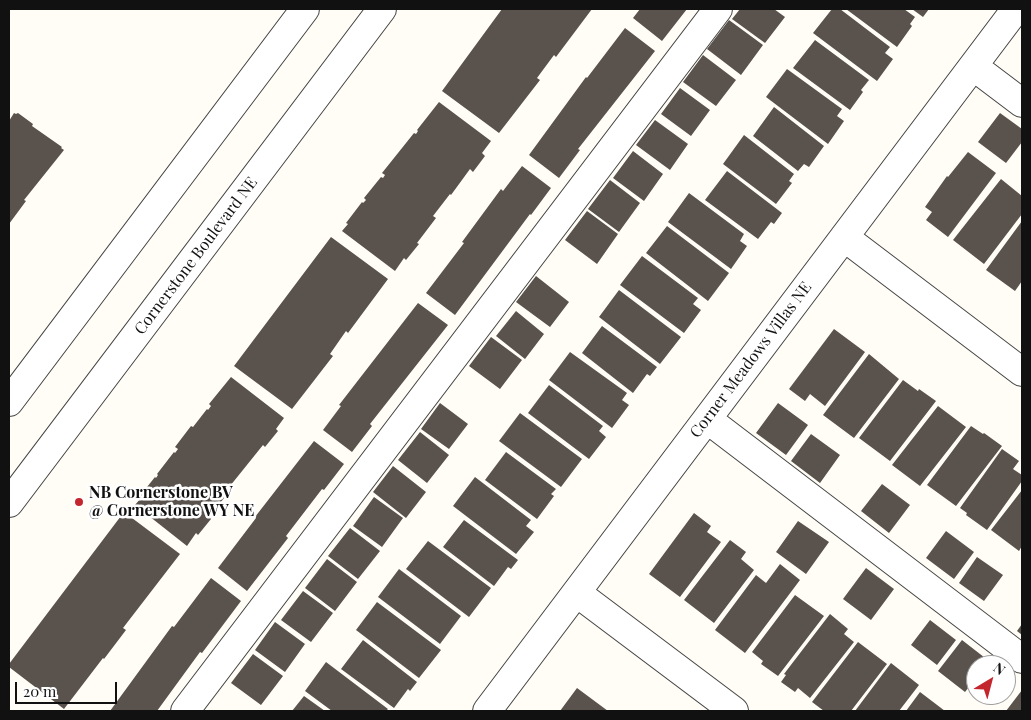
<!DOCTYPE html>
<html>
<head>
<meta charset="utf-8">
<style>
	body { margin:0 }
	#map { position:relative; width:1031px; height:720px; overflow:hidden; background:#fffdf5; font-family:"Playfair Display",serif }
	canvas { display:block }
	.frame { position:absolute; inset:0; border:10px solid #111; pointer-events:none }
	.north { position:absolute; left:966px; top:655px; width:50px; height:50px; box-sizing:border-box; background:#fff; border:1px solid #a0a0a0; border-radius:50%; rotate:37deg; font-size:14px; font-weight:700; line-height:20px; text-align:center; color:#111 }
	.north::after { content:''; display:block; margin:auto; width:18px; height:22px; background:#c4262e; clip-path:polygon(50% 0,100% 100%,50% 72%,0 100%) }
	.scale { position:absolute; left:15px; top:682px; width:102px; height:22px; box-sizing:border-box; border:2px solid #111; border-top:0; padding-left:6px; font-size:15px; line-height:18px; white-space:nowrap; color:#111; -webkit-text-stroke:4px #fff; paint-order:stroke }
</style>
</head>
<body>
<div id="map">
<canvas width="1031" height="720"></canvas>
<div class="frame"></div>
<div class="north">N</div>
<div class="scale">20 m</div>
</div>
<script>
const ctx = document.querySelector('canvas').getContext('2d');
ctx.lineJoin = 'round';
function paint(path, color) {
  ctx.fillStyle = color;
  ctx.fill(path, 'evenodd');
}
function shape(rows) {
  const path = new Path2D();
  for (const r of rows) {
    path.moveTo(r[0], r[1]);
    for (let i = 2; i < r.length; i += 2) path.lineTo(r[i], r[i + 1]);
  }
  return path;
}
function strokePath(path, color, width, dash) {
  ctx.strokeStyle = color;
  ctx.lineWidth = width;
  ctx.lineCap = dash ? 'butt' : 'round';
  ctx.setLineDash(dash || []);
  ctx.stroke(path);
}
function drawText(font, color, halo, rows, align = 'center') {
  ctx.font = font + ' "Playfair Display",serif';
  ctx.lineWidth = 5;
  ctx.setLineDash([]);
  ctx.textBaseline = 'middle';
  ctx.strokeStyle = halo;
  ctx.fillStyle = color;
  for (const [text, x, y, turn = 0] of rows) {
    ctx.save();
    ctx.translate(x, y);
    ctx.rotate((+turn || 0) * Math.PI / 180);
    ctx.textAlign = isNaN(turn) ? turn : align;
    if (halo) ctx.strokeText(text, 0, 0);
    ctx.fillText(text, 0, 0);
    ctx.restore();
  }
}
paint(shape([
	[502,9,592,9,556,57,554,55,537,78,540,80,499,133,442,91],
	[640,9,687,9,662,41,633,18],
	[740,9,774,9,785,17,765,43,732,19],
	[832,9,840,9,890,47,885,53,893,59,877,81,813,33],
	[846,9,904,9,915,17,910,24,912,26,897,47],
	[912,9,929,9,923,17],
	[729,20,763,45,741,75,707,49],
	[625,28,655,51,578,149,580,150,559,178,529,155,586,77,587,78],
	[815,40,869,80,861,90,863,92,850,110,793,68],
	[703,55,736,80,716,106,683,82],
	[787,69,842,109,837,116,844,121,828,144,766,97],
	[680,88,710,110,691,136,661,114],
	[439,102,491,141,482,153,485,156,473,172,470,169,451,195,450,194,433,216,436,218,417,243,419,244,406,260,404,258,395,271,342,231,348,224,346,223,362,202,363,203,366,200,364,198,381,177,383,178,385,175,382,173,414,133,416,134,418,131,417,130],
	[774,107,824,146,809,167,804,164,798,171,753,136],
	[14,113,16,114,18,113,33,124,32,126,62,147,61,148,64,150,24,200,26,201,9,224,9,121],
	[1000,113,1022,129,1022,142,1006,163,978,142],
	[655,120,688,144,670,170,636,145],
	[744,135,794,174,789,181,792,183,776,204,723,164],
	[633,151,663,174,644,201,613,178],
	[968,152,996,173,948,237,926,220,932,212,925,207,947,176,948,177],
	[522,166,551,188,531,215,530,214,455,315,426,293,464,243,462,242,501,189,503,191],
	[727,171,782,213,774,224,771,222,758,239,705,200],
	[1001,179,1022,196,1022,214,984,264,953,240],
	[610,180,640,203,619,232,588,209],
	[689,193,744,234,740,241,747,246,731,269,668,222],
	[587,211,618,234,597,264,565,240],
	[1022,221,1022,281,1015,291,986,270],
	[667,226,729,273,708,301,646,253],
	[331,237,388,279,348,333,346,331,330,354,333,356,292,409,234,366],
	[642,256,698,298,693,304,701,310,684,333,620,285],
	[536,276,569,302,550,327,516,302],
	[619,290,681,337,660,364,599,317],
	[418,303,448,325,370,424,372,426,352,452,323,430,341,406,339,405],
	[516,311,544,334,525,359,496,336],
	[602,326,657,367,650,376,647,374,633,393,582,353],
	[834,329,865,352,825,406,810,394,805,401,789,389],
	[491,337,522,360,500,389,469,366],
	[570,352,627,393,622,400,629,405,612,428,549,380],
	[869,354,899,379,854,438,823,415],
	[231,377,284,418,276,429,278,431,265,447,263,445,226,491,228,493,209,517,211,519,198,535,196,533,187,546,135,505,141,498,139,497,155,477,156,478,158,475,157,474,174,452,175,453,178,449,175,447,191,426,193,427,207,409,208,410,211,406,209,404],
	[903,380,918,391,919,389,936,401,890,461,859,438],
	[549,385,603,426,599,431,606,437,589,459,528,413],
	[440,403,468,424,449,449,421,429],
	[778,403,808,425,786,455,756,433],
	[938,406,966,427,920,486,892,465],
	[520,413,582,459,561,487,499,441],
	[971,426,983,434,984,433,1002,446,956,506,927,485],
	[420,432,449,455,427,483,398,460],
	[811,434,840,455,820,483,791,461],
	[314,441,344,464,324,490,322,489,286,536,288,538,247,591,218,568,256,518,255,517],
	[1002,449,1019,461,1013,469,1022,475,1022,481,987,530,966,515,967,513,960,508],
	[506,452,556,489,551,494,554,496,537,519,485,480],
	[393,466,426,492,406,518,373,492],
	[475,477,531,520,526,526,534,532,516,554,453,506],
	[882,484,910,505,889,533,861,511],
	[1022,490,1022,546,1019,551,991,530],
	[374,497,403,518,382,547,353,526],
	[124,512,180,554,123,628,126,630,104,659,103,658,64,709,9,667,9,664],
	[694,513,711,526,707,532,721,542,680,597,649,574],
	[464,520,518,560,511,569,508,567,494,586,443,547],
	[798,521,829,542,806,574,776,552],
	[350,528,380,551,358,579,328,556],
	[946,531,974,552,954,579,926,558],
	[730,540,746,552,741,559,754,570,714,623,684,600],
	[428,541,491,588,469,617,406,569],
	[977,557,1003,575,984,601,959,583],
	[327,559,357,582,335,611,305,588],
	[780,564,800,580,745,653,715,630,756,575,766,583],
	[866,568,894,589,871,620,843,599],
	[399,569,461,616,440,644,378,597],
	[211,578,241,601,202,653,200,652,157,711,110,711,172,626,174,627],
	[303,591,333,613,311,642,281,620],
	[795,595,824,616,778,676,761,664,763,661,752,652],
	[377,602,441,650,419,678,356,630],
	[830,614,848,629,844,634,854,642,810,698,798,688,795,692,781,682,786,675,784,674],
	[930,620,956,640,937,665,911,645],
	[275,622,305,644,285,672,255,650],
	[1022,624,1022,635,1017,631],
	[363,640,417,682,410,691,408,689,394,708,341,669],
	[962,640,989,661,986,665,976,665,976,678,965,692,938,671],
	[858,642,887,664,851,711,824,711,812,702],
	[253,654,283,676,261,705,231,683],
	[326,662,388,709,386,711,332,711,305,691],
	[891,663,919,685,899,711,855,711],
	[577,688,608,711,560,711],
	[1022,690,1022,711,1006,711],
	[920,692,945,711,906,711],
	[304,696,325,711,292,711]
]), '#5a524d');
const minor = shape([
	[973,66,1022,103],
	[844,237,1022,372],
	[9,402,305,9],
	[707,419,1022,659],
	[9,503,382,9],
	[577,593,734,711],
	[185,711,718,9],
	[487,711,1016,9]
]);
strokePath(minor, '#444', 30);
strokePath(minor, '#fff', 28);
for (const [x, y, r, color] of [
	[79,502,5,"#c4262e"]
]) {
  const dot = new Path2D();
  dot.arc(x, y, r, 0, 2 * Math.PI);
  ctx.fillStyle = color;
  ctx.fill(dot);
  strokePath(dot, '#fff', 2);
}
drawText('16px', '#111', '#fff', [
	["Cornerstone Boulevard NE",196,256,-53],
	["Corner Meadows Villas NE",751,360,-53]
]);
drawText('bold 16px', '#111', '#fff', [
	["NB Cornerstone BV",89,493],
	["@ Cornerstone WY NE",89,511]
], 'left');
</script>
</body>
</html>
